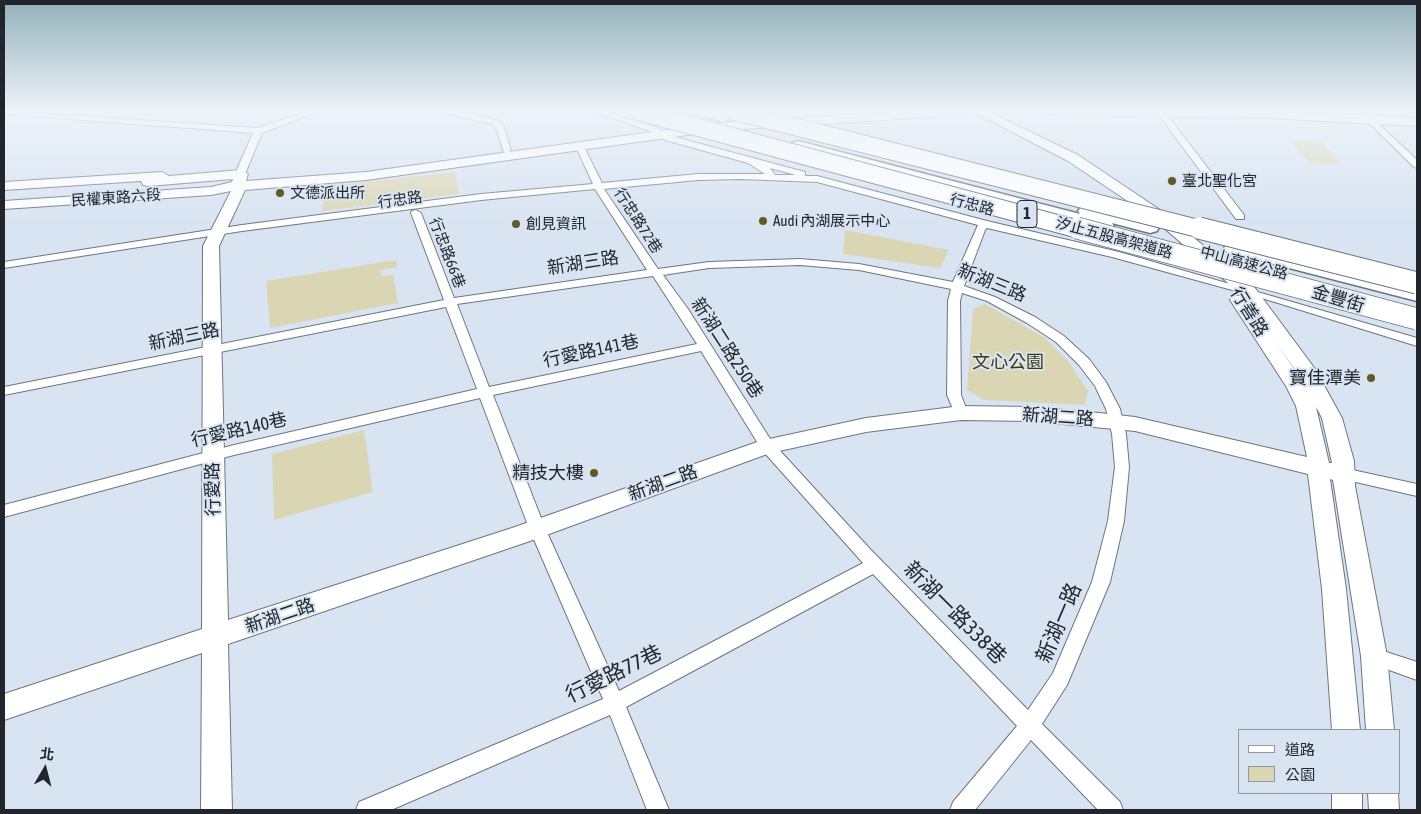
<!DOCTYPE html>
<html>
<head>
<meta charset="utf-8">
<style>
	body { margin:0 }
	#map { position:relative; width:1421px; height:814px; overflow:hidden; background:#d8e4f2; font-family:"Asap Condensed","Noto Sans TC",sans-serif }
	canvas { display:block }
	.frame { position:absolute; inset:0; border:5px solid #22262c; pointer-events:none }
	.legend { position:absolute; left:1238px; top:729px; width:162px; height:65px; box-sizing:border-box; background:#d8e4f2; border:1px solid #8f98a3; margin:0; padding:6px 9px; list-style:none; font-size:15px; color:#22262c }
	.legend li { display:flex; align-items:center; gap:10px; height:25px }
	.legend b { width:25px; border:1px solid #8f98a3 }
	.north { position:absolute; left:20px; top:744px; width:50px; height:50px; -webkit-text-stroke:4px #d8e4f2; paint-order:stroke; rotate:8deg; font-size:14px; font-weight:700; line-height:20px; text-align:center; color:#22262c }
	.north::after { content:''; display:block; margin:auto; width:18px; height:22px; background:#22262c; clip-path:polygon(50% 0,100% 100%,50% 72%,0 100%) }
</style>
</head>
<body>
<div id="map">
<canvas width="1421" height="814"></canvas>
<div class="frame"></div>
<ul class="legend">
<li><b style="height:6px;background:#fff"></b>道路</li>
<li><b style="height:14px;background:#dad6b4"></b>公園</li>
</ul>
<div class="north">北</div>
</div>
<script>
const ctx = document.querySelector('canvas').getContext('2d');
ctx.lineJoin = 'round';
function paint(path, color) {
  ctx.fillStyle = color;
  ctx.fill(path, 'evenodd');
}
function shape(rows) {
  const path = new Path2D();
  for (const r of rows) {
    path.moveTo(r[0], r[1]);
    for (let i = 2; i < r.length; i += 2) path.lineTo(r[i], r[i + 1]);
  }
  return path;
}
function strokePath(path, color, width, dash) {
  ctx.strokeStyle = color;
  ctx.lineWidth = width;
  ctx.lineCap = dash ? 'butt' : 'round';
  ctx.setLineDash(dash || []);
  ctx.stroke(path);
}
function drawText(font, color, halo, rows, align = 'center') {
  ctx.font = font + ' "Asap Condensed","Noto Sans TC",sans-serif';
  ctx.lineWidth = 4;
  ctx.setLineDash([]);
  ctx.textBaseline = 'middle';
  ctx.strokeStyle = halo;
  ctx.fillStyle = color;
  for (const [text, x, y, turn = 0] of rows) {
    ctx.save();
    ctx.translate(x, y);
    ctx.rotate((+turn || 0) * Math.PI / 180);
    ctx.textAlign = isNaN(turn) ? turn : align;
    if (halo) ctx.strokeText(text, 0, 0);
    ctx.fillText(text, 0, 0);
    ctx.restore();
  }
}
paint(shape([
	[1289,141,1322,142,1342,164,1310,163],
	[455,172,459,194,322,211,328,186],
	[845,230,949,250,940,268,843,254],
	[396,260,397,267,381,270,381,276,393,275,398,303,270,328,266,281],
	[985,304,1045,338,1068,361,1088,391,1085,405,984,400,967,390,973,309],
	[364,430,373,492,274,520,272,454]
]), '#dad6b4');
const street = shape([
	[4,111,257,128,309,111,320,111,262,133,245,174,240,177,235,174,253,133,4,114,4,111],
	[436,111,451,111,498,120,504,127,511,151,504,153,496,128,492,124,436,111],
	[591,111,603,111,656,127,671,136,805,172,805,176,817,176,987,221,1119,252,1417,338,1417,346,1265,299,1112,257,987,228,985,230,964,286,995,297,1035,317,1064,336,1089,359,1106,382,1120,409,1126,434,1129,467,1124,521,1110,582,1067,685,1042,724,1120,802,1123,810,1098,810,1031,740,975,810,950,810,953,802,1017,726,873,574,626,707,669,810,647,810,610,715,391,810,356,810,359,802,603,699,529,528,480,398,234,455,4,517,4,505,234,445,477,389,446,307,4,395,4,387,444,300,411,213,412,211,416,210,421,213,454,298,647,270,595,189,481,200,242,231,4,268,4,262,242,225,481,194,593,184,576,147,580,144,584,147,602,183,698,174,765,174,748,163,665,140,650,131,591,111],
	[770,168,796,175,775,175,770,168],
	[740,179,817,182,978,225,953,282,859,264,800,259,709,262,658,269,604,189,698,180,740,179],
	[800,265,859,270,951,289,948,301,947,395,956,416,961,418,968,413,961,395,960,301,962,293,987,301,1027,323,1056,342,1079,365,1095,386,1106,409,1112,434,1115,467,1108,521,1092,582,1053,673,1028,710,870,549,772,442,688,309,663,275,709,268,800,265],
	[653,276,697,344,489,387,457,304,653,276],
	[701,351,762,450,863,563,619,691,545,528,493,395,701,351],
	[1156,111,1164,111,1244,215,1244,219,1236,219,1156,111],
	[1357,111,1365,111,1417,160,1417,168,1414,167,1357,111],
	[1343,468,1417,484,1417,496,1338,478,1335,474,1338,470,1343,468],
	[1374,648,1417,662,1417,680,1367,662,1365,656,1367,650,1374,648]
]);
const secondary = shape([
	[910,111,966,111,960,115,716,131,366,180,245,190,219,246,228,620,515,527,760,441,866,418,961,406,1032,407,1099,413,1135,417,1307,457,1296,406,1286,386,1230,300,1233,296,1243,296,1150,216,1068,161,972,111,987,111,1078,155,1160,210,1255,288,1315,369,1342,418,1354,461,1355,486,1387,656,1394,730,1366,730,1361,656,1333,480,1330,479,1346,589,1360,730,1332,730,1322,589,1308,474,1135,431,1032,421,961,420,866,432,770,453,530,541,228,644,232,810,201,810,202,653,4,720,4,694,202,629,203,246,231,191,211,195,4,209,4,201,211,187,232,182,233,179,148,186,143,185,141,181,4,190,4,182,162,172,169,176,241,170,248,174,246,181,366,172,716,123,910,111],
	[1272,337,1299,375,1305,385,1302,380,1272,337],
	[1316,407,1322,418,1332,463,1329,463,1316,407],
	[1041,111,1273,111,1417,118,1417,126,1267,118,1047,115,1041,111],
	[1332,793,1362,793,1362,810,1332,810,1332,793],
	[1368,793,1398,793,1399,810,1369,810,1368,793]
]);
const highway = shape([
	[692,111,717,111,729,114,732,117,724,122,694,114,692,111],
	[798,141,1080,214,1078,211,1081,207,1087,206,1157,223,1159,227,1157,231,1150,233,1112,223,1114,226,1112,230,1105,232,792,149,790,146,792,143,798,141],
	[1234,242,1417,289,1417,301,1227,252,1224,248,1227,244,1234,242]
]);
strokePath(street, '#6c7683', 2);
strokePath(secondary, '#6c7683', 2);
strokePath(highway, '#6c7683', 3);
paint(street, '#fff');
paint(secondary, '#fff');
paint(highway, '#fff');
const highwayBridgeFar1 = shape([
	[637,111,1081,230],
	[733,111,1204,230]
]);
const highwayBridge = shape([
	[1077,228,1417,319],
	[1199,228,1417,283]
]);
strokePath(highwayBridgeFar1, '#6c7683', 19, []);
strokePath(highwayBridge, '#6c7683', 23, []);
strokePath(highwayBridgeFar1, '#fff', 17);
strokePath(highwayBridge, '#fff', 21);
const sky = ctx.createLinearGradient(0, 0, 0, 225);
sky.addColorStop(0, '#93b1ba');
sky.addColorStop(0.49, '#edf3f9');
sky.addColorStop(1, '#edf3f900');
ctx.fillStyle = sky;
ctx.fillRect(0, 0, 1421, 225);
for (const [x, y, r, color] of [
	[1172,181,5,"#615a26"],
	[280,193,5,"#615a26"],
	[763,221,5,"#615a26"],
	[516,224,5,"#615a26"],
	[1371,378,5,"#615a26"],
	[594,473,5,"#615a26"]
]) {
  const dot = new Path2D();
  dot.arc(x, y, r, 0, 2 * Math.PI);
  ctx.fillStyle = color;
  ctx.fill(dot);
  strokePath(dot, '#d8e4f2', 2);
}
drawText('15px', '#22262c', '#d8e4f2', [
	["臺北聖化宮",1182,181],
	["文德派出所",290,193],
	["Audi 內湖展示中心",773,221],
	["創見資訊",526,224]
], 'left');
drawText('15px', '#22262c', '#d8e4f2', [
	["民權東路六段",116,198,-4],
	["行忠路",400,200,-8],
	["行忠路",972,205,15],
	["行忠路72巷",638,221,57],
	["汐止五股高架道路",1114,238,15],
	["行忠路66巷",447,253,69],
	["中山高速公路",1244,263,15]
]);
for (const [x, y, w] of [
	[1027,214,20]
]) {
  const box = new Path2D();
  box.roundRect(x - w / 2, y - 13.5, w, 27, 4);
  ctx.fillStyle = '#d8e4f2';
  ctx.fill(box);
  strokePath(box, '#22262c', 1);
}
drawText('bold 16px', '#22262c', null, [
	["1",1027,214]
]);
drawText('18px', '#22262c', '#d8e4f2', [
	["新湖三路",583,263,-9],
	["新湖三路",992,283,22],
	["金豐街",1338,299,17],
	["行善路",1249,312,58],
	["新湖三路",184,337,-12],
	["新湖二路250巷",727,348,57],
	["行愛路141巷",591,351,-12],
	["新湖二路",1058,417,4],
	["行愛路140巷",239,430,-13],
	["新湖二路",663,483,-20],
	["行愛路",213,489,-91],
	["新湖二路",280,616,-19]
]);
drawText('18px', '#3f390c', '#d8e4f2', [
	["文心公園",1008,362]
]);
drawText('18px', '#22262c', '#d8e4f2', [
	["寶佳潭美",1361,378],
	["精技大樓",584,473]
], 'right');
drawText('21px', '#22262c', '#d8e4f2', [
	["新湖一路338巷",955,613,45],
	["新湖一路",1059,623,-67],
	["行愛路77巷",614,674,-26]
]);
</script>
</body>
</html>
